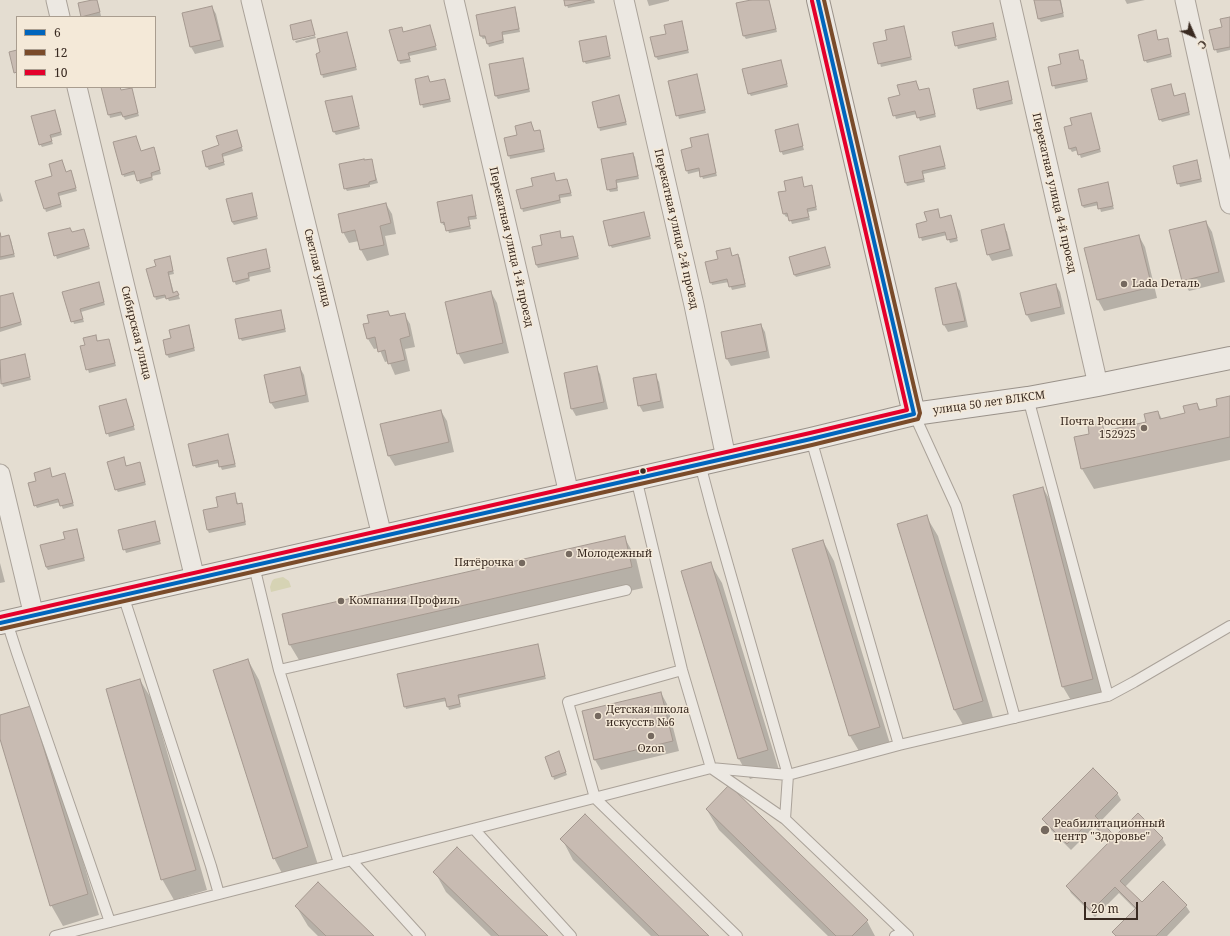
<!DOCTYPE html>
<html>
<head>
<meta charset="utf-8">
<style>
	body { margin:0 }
	#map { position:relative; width:1230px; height:936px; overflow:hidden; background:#e4ddd1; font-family:"Noto Serif",serif }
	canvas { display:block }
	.legend { position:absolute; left:16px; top:16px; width:140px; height:72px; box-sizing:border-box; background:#f4e9d8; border:1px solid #a99d8f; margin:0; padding:5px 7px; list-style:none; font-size:12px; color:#392a21 }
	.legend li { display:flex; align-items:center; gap:8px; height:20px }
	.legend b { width:20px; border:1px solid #a99d8f }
	.north { position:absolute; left:1174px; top:16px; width:40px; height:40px; -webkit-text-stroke:3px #f4e9d8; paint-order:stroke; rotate:135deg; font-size:11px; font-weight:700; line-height:16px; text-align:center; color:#392a21 }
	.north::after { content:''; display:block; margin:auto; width:14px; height:18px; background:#392a21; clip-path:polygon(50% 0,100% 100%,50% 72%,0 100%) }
	.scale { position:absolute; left:1084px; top:902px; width:54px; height:18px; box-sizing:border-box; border:2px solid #392a21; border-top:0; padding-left:5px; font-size:12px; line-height:14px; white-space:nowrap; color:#392a21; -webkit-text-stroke:3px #f4e9d8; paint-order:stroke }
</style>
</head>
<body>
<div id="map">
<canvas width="1230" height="936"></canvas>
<ul class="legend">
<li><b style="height:5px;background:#0065bd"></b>6</li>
<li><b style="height:5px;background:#7a4b2a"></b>12</li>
<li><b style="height:5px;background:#e4002b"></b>10</li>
</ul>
<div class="north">С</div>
<div class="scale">20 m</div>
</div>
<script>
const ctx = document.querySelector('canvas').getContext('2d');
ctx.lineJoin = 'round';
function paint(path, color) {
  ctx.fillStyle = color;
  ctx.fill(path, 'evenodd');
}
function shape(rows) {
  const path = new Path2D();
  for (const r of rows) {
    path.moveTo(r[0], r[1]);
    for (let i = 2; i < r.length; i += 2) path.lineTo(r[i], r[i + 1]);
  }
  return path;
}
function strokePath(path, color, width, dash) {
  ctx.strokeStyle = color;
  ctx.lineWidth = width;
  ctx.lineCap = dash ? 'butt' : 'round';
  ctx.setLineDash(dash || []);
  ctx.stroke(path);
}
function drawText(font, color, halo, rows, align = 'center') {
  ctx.font = font + ' "Noto Serif",serif';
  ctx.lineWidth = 3;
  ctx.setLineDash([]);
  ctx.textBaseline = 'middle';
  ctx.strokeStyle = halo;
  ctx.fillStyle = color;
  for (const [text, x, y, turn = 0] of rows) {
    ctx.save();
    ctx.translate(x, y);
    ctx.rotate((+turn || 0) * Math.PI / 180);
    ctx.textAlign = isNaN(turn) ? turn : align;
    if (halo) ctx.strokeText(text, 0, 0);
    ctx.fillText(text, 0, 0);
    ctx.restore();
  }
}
paint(shape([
	[283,577,289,581,291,587,271,592,270,587,272,581,274,579]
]), '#d6d3b4');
paint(shape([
	[96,0,98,3,101,16,82,17,79,4],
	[565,0,594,0,595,3,568,8],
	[647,0,669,0,669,1,649,6],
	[755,0,769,0,777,32,746,39,744,36],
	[1038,0,1061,0,1064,17,1041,22,1039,19],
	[1125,0,1145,0,1127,4],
	[212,7,216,14,224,47,195,54,191,47],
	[516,11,520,32,503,35,504,43,489,47,486,38,483,39,481,36],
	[1230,18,1230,50,1217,53,1210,31,1223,28],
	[681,22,689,53,658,60,656,57,668,34],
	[992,24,997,40,958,49,953,33],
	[430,26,437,50,409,56,411,62,400,64,391,31,403,33],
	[903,27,912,60,881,67,875,44,888,40],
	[1155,32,1158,41,1167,39,1172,57,1147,63,1145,60],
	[347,33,357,70,323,78,317,54,321,53],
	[315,36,316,38,296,43,295,41],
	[605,37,611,59,586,64,584,61],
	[1077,52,1080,61,1082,61,1084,64,1088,82,1055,89,1050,68,1062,65],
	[522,59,524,62,530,92,498,99,496,96],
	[781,61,788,87,751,96,749,93],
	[696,76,706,113,679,119,669,82],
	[428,78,430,83,445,80,451,102,423,108,416,80],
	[916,82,919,91,929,89,936,117,920,121,917,114,896,119,890,99,901,96],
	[1009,85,1013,104,980,111,978,108],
	[1171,85,1175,97,1186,97,1190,115,1162,122,1160,119],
	[102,87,120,87,121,91,131,89,139,116,125,120,123,115,110,118],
	[619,96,627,125,600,131,593,102],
	[352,97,360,129,336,135,334,132],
	[56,114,62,135,51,138,53,144,42,147,40,144],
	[1090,114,1101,152,1081,158,1078,150,1072,152,1070,149,1073,126],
	[531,123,534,132,540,131,541,135,545,152,510,159,505,138,518,136],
	[797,126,804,150,783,155,781,151],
	[237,131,243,151,222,157,225,165,209,170,207,167,220,146],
	[707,135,717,176,703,179,700,171,688,174,682,151,693,148],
	[136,137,141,152,155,151,161,174,152,176,153,180,140,184,136,174,124,177,123,174],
	[940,147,946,169,923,174,925,182,907,186,906,183],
	[633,154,635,157,639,179,617,183,618,191,610,192,608,189],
	[371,160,378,183,370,185,370,187,347,191,345,188],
	[1198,164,1202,182,1180,187,1174,167],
	[71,172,77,191,59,196,62,207,46,212,37,182],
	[553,174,556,182,567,180,572,196,560,198,561,203,523,212,522,208,534,187],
	[801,178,804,188,813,190,817,210,808,212,810,220,792,224,789,216,786,217,784,214,788,191],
	[1107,184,1114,209,1101,212,1099,205,1084,208,1082,205],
	[0,192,3,201,0,202],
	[251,194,258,219,234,225,232,222],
	[472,196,477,219,469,220,471,229,449,233,446,225,443,225,442,222],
	[386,204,392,214,396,234,385,236,389,255,367,261,361,250,359,241,349,243,343,232],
	[644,213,651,239,612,248,610,245],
	[939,213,940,219,951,216,958,241,950,243,947,235,922,241,917,224,928,222],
	[1206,222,1212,232,1225,282,1189,291,1183,281],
	[1003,225,1007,232,1013,256,992,261,988,254],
	[84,230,90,249,57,259,49,234,72,233],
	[0,231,1,238,9,237,11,240,15,257,0,260],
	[559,232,562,239,573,237,579,259,538,268,536,264,544,246],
	[1139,236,1145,247,1157,298,1104,311,1098,300,1086,249],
	[825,248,831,268,796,277,794,274],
	[730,249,733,257,738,255,740,258,746,287,732,290,729,282,712,285,711,282,719,259],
	[265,250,271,272,249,277,250,281,236,285,234,281],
	[171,261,174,274,169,275,174,293,177,292,180,299,169,301,167,297,156,300,148,269],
	[956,284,960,291,968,327,948,332,944,325,936,289],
	[1056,285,1060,292,1065,314,1031,322,1027,315,1022,293],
	[100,287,105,305,81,312,84,322,74,324,64,293],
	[491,292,497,303,509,353,464,364,458,353],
	[13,294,22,325,0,332,0,297],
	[281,311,286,332,242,341,240,338],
	[388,312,391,317,404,314,410,324,415,347,405,349,410,371,395,375,389,361,385,362,379,348,374,349,368,339,364,325,370,323],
	[761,325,765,332,770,358,731,366,727,359,722,333],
	[190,329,195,351,169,358,167,355,172,339],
	[95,336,98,342,110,343,116,366,89,373,81,347,86,346],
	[24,355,31,380,3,387,0,377,0,361],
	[596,367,600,374,608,409,576,416,572,409,565,374],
	[300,368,304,375,309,402,275,409,271,403],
	[655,375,659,382,664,408,643,412,639,405],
	[1230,398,1230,460,1094,489,1082,469,1091,435,1101,424,1105,431,1147,422,1158,412,1162,419,1186,414,1197,404,1201,411,1218,407],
	[126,400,135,430,109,437,100,407],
	[441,411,447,421,454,452,395,466,389,456,382,425],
	[229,438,236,467,222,470,219,463,196,468,194,465],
	[123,458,127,467,140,464,146,485,118,492,116,489],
	[49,470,53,478,66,478,74,506,63,509,60,502,37,508,35,505,38,482],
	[1043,488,1055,509,1104,699,1075,707,1063,687],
	[235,494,238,504,241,504,243,507,246,525,209,533,207,529,219,508],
	[926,516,938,536,994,721,966,730,954,709],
	[154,522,161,544,126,553,119,531],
	[77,530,85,561,48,570,46,567,66,540],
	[624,537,636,558,643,588,302,665,290,645,284,615],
	[823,541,834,561,891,747,862,756,850,736,794,550],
	[0,563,5,582,0,583],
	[710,563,722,583,779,770,750,779,739,759],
	[537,645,546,679,459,698,461,707,449,710,446,701,406,709,405,706],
	[248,660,259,680,319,868,285,879,274,858],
	[140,680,152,700,207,890,174,900,162,879],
	[661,693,667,704,679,751,601,770,595,760],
	[0,716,43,727,99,915,63,926,51,905,0,735],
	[560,756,567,775,554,780,553,776],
	[1117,793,1121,800,1100,822,1115,837,1162,838,1166,845,1125,887,1142,904,1186,906,1190,912,1167,936,1116,936,1113,932,1136,910,1119,893,1095,917,1071,893,1067,886,1110,843,1094,827,1071,850,1047,826,1043,819],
	[707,810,867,921,875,936,828,936,719,830],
	[562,839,707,936,651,936,573,860],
	[435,872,546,936,491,936,446,892],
	[296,906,372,936,318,936,308,926]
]), '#0003');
const building = shape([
	[92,0,97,0,100,12,81,17,78,3,92,0],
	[564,0,591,0,565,6,564,0],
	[751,0,769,0,776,29,743,36,736,3,751,0],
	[1034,0,1060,0,1063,13,1038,19,1034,0],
	[212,6,221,40,190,47,182,13,212,6],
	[515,7,519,29,502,32,503,40,487,44,485,36,480,36,476,15,515,7],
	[1230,17,1230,47,1214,50,1209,30,1222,27,1220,19,1230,17],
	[311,20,315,35,293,40,290,25,311,20],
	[682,21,688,50,655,57,650,37,666,34,664,25,682,21],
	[993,23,996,37,955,46,952,32,993,23],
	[430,25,436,46,408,53,410,59,398,61,389,30,402,27,403,32,430,25],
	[904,26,911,57,878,64,873,43,887,40,885,30,904,26],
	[1156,30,1158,40,1168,38,1171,54,1144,61,1138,35,1156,30],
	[347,32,356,67,321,75,316,54,320,52,317,39,347,32],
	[606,36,610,56,583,62,579,41,606,36],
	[17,50,17,72,14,73,9,52,17,50],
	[1078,50,1080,60,1083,60,1087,79,1052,86,1048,67,1061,64,1059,54,1078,50],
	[523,58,529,89,495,96,489,64,523,58],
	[781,60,787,84,748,94,742,69,781,60],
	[697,74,705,110,676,116,668,81,697,74],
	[428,76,430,82,445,79,450,99,420,105,415,79,428,76],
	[916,81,919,90,929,88,935,114,917,118,915,111,893,116,888,98,900,95,897,85,916,81],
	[1008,81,1012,100,977,109,973,89,1008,81],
	[1171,84,1174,96,1185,93,1189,112,1159,120,1151,89,1171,84],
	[101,87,120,87,121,90,132,88,138,113,123,117,121,112,108,115,101,87],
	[619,95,626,122,598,128,592,102,619,95],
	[352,96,359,126,333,132,325,101,352,96],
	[55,110,61,132,50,135,52,141,39,145,31,116,55,110],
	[1091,113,1100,149,1078,155,1076,147,1069,149,1064,127,1072,125,1070,118,1091,113],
	[531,122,534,131,540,130,544,149,508,156,504,138,517,135,515,126,531,122],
	[798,124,803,146,780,152,775,130,798,124],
	[237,130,242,147,222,154,224,162,206,167,202,151,219,145,216,136,237,130],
	[708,134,716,173,700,177,699,168,686,171,681,150,692,147,690,138,708,134],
	[136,136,141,151,154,147,160,170,151,173,152,177,137,181,134,171,122,175,113,142,136,136],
	[940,146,945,166,922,171,924,179,905,183,899,156,940,146],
	[633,153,638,176,616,180,617,188,607,190,601,159,633,153],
	[364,159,364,160,372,159,376,180,369,182,369,184,344,189,339,164,364,159],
	[62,160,66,172,71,170,76,188,58,193,61,204,44,209,35,181,52,176,49,164,62,160],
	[1197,160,1201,179,1177,184,1173,166,1197,160],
	[554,173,556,181,567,179,571,193,559,195,560,200,521,209,516,190,533,186,531,178,554,173],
	[802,177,804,187,812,185,816,207,807,209,809,217,789,221,787,213,783,214,778,192,786,191,784,181,802,177],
	[1108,182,1113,206,1098,209,1097,202,1082,206,1078,189,1108,182],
	[252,193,257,216,232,222,226,199,252,193],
	[472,195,476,216,468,217,470,226,446,231,444,222,441,223,437,202,472,195],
	[386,203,391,223,380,226,384,245,360,250,355,230,342,233,338,214,386,203],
	[938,209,940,218,951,215,957,238,947,240,945,232,919,238,916,224,927,221,924,212,938,209],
	[644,212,650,236,609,246,603,221,644,212],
	[1206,221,1219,272,1182,281,1169,230,1206,221],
	[1004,224,1010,249,987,255,981,230,1004,224],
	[70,228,72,232,84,229,89,246,54,256,48,233,70,228],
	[560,231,561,238,573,236,578,256,536,265,532,247,542,245,540,235,560,231],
	[0,233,1,237,9,235,14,254,0,257,0,233],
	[1139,235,1152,287,1097,300,1084,248,1139,235],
	[825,247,830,265,794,275,789,257,825,247],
	[730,248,732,256,738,254,745,284,729,287,727,279,710,283,705,262,718,259,716,251,730,248],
	[266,249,270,268,248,273,249,278,233,282,227,258,266,249],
	[170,256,173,271,168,272,173,293,177,291,179,295,166,299,165,295,154,297,146,269,156,266,154,260,170,256],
	[99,282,104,302,80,309,83,319,71,322,62,292,99,282],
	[956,283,965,321,943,325,935,288,956,283],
	[1056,284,1061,307,1026,315,1020,293,1056,284],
	[491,291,503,343,457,354,445,302,491,291],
	[13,293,21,322,0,328,0,296,13,293],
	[281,310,285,329,239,339,235,319,281,310],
	[388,311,390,316,405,313,410,336,400,339,405,360,388,364,385,350,378,352,375,337,367,339,363,324,369,323,367,315,388,311],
	[761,324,767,351,726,359,721,332,761,324],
	[189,325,194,348,166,355,163,340,171,338,169,330,189,325],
	[96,335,97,341,109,339,115,363,86,370,80,346,85,345,83,338,96,335],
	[25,354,30,377,1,384,0,360,25,354],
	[597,366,604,402,571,409,564,373,597,366],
	[300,367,306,395,270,403,264,375,300,367],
	[656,374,661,401,638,406,633,378,656,374],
	[1230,396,1230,437,1081,469,1074,437,1089,434,1088,426,1102,423,1104,431,1146,422,1144,414,1158,411,1160,419,1185,413,1183,406,1197,403,1199,410,1217,406,1216,399,1230,396],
	[126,399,134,426,106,434,99,406,126,399],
	[441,410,449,442,388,456,380,424,441,410],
	[228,434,235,464,219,467,218,460,193,466,188,444,228,434],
	[124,457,126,466,140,462,145,482,115,490,107,462,124,457],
	[50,468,52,477,65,473,73,503,60,506,58,499,34,506,28,483,36,481,34,473,50,468],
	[1043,487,1093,679,1062,687,1013,495,1043,487],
	[235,493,237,504,242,503,245,522,207,530,203,510,218,507,216,497,235,493],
	[927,515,983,701,954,710,897,524,927,515],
	[155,521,160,541,123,550,118,530,155,521],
	[77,529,84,558,46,567,40,545,65,539,63,532,77,529],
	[625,536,632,567,289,645,282,614,625,536],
	[823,540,880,727,849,736,792,549,823,540],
	[711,562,768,750,738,759,681,571,711,562],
	[538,644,545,676,458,695,460,704,447,707,445,698,404,707,397,674,538,644],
	[248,659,308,847,273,859,213,670,248,659],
	[140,679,196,870,161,880,106,689,140,679],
	[661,692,673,741,594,760,582,711,661,692],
	[31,706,88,894,50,906,0,739,0,715,31,706],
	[559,751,566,772,552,777,545,757,559,751],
	[1093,768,1118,793,1095,816,1115,836,1138,813,1163,838,1120,881,1142,902,1163,881,1187,905,1156,936,1116,936,1112,932,1136,908,1115,887,1091,911,1066,886,1110,841,1090,821,1067,844,1042,819,1093,768],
	[729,785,868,920,852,936,836,936,706,809,729,785],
	[585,814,709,936,659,936,560,839,585,814],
	[457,847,548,936,499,936,433,872,457,847],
	[318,882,374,936,326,936,295,906,318,882]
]);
paint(building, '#c8bbb2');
strokePath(building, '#a59990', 1);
const lane = shape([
	[914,414,956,506,1015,718],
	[811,439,899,745],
	[636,478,682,670,711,768,785,819,788,775,713,513,700,464],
	[254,566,279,670,626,590],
	[123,595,211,866,219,894],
	[7,622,17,653,110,922],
	[279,670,339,863],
	[682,670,568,702,595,798,737,936],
	[1108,696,1134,682,1230,626],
	[785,819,908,936],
	[474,829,571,936],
	[351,860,420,936],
	[55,936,711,768,788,775,899,745,1108,696,1028,398],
	[895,936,904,933]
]);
const street = shape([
	[56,0,60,17],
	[251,0,382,536],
	[454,0,569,494],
	[624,0,694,305,726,458],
	[1010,0,1098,385],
	[1185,0,1230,204],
	[77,87,195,579],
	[0,474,34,616]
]);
const secondary = shape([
	[818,0,914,414],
	[0,623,811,439,914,414,1028,398,1098,385,1230,358]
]);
strokePath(lane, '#aaa299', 12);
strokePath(street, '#aaa299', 21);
strokePath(secondary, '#9a928a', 24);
strokePath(lane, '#ece8e2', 10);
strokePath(street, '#ece8e2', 19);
strokePath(secondary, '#ece8e2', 22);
strokePath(shape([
	[818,0,914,414],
	[0,623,811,439,914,414]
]), '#0065bd', 4);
strokePath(shape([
	[1,629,812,445,918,419,920,413,824,0]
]), '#7a4b2a', 4);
strokePath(shape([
	[0,617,810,433,907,410,812,1]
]), '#e4002b', 4);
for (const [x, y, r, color] of [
	[1124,284,4,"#75695f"],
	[1144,428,4,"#75695f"],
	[643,471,3.5,"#392a21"],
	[569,554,4,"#75695f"],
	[522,563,4,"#75695f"],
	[341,601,4,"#75695f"],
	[598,716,4,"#75695f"],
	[651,736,4,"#75695f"],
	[1045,830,5,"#75695f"]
]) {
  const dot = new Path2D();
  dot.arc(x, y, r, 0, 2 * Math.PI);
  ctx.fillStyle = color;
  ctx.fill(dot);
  strokePath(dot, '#f4e9d8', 1.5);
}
drawText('11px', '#392a21', '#f4e9d8', [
	["Перекатная улица 4-й проезд",1054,193,77],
	["Перекатная улица 2-й проезд",676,229,77],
	["Перекатная улица 1-й проезд",511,247,77],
	["Светлая улица",317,268,76],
	["Сибирская улица",136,333,76],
	["улица 50 лет ВЛКСМ",989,403,-8]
]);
drawText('11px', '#392a21', '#f4e9d8', [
	["Lada Dеталь",1132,284],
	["Почта России",1136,422,"right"],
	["152925",1136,435,"right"],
	["Молодежный",577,554],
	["Пятёрочка",514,563,"right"],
	["Компания Профиль",349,601],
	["Детская школа",606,710],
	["искусств №6",606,723],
	["Ozon",651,749,"center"],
	["Реабилитационный",1054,824],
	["центр \"Здоровье\"",1054,837]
], 'left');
</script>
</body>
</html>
